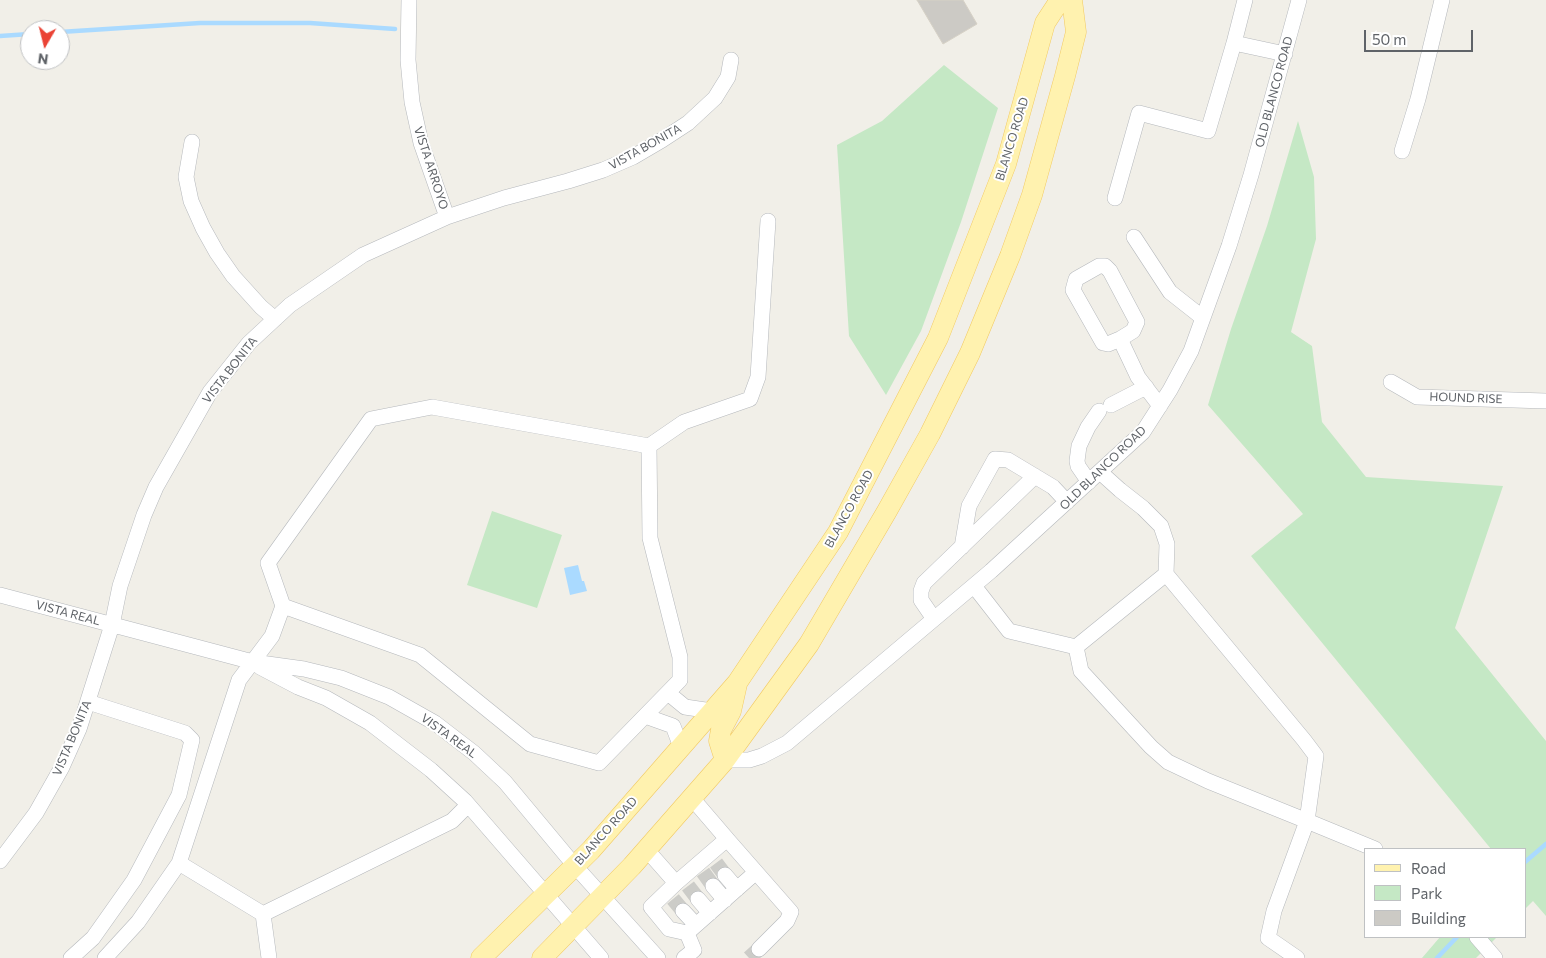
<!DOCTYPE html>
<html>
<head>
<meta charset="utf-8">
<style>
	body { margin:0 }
	#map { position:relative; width:1546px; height:958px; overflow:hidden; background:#f1efe8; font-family:Commissioner,sans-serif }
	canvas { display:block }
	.legend { position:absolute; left:1364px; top:848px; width:162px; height:90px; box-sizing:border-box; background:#fff; border:1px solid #bfc1c3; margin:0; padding:6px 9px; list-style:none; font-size:15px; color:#5f6368 }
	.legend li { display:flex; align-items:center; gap:10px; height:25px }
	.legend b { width:25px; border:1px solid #bfc1c3 }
	.north { position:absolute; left:20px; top:20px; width:50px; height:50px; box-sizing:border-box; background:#fff; border:1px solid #bfc1c3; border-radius:50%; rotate:188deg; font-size:14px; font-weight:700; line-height:20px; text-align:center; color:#5f6368 }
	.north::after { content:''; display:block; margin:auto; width:18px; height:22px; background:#ea4335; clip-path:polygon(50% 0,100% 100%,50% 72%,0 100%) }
	.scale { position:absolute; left:1364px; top:30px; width:109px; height:22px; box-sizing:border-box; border:2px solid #5f6368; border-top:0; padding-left:6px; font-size:15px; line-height:18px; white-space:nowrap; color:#5f6368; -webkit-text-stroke:4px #fff; paint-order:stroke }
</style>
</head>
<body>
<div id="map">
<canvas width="1546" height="958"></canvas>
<ul class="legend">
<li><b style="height:6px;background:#fff2af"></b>Road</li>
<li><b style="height:14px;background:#c5e8c5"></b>Park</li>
<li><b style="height:14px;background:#cccac5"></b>Building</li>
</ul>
<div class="north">N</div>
<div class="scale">50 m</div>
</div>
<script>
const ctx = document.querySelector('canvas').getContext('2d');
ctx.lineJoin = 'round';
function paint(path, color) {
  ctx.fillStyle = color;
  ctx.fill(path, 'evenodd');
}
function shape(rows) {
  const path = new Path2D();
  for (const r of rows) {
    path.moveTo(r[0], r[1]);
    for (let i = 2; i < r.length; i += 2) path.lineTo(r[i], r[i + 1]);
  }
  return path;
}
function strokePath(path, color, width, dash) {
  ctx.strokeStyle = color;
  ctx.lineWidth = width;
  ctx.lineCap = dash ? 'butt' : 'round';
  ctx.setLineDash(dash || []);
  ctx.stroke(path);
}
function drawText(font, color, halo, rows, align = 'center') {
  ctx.font = font + ' Commissioner,sans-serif';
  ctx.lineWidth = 4;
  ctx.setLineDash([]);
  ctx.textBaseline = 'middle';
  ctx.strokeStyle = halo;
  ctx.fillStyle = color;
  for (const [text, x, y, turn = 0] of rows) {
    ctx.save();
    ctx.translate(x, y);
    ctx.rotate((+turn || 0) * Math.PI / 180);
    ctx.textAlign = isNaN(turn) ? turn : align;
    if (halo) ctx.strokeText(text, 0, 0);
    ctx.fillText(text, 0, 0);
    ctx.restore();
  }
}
paint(shape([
	[944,65,998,108,961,222,921,331,886,395,849,336,837,145,882,121],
	[1298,121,1314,177,1316,239,1291,332,1312,346,1322,422,1366,477,1503,486,1455,628,1546,741,1546,916,1533,901,1525,909,1525,849,1491,849,1251,556,1303,514,1208,405,1231,329,1267,226],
	[492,511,562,535,537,608,467,585],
	[1440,937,1497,937,1476,958,1422,958]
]), '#c5e8c5');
paint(shape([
	[578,565,582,581,584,581,587,591,570,595,564,568]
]), '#aadaff');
strokePath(shape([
	[60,32,200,23,310,23,395,29],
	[0,36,30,34],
	[1525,862,1546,844],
	[1437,958,1457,937]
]), '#aadaff', 4.5);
const building = shape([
	[917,0,963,0,977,24,943,44,917,0]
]);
paint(building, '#cccac5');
strokePath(building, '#d6d1c6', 1);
strokePath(shape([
	[716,863,725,875],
	[703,872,713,886],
	[688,886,698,899],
	[673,899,683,911],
	[749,958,759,949]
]), '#ccccc8', 15, [15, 8]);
const minor = shape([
	[409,0,408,60,412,102,421,143,447,217],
	[1234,43,1245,0],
	[192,142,186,177,191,201,203,228,217,253,233,276,261,307,275,319],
	[1402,151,1418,99,1442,0],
	[1115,198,1139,113,1208,131,1234,43,1285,54],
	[1134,237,1170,292,1203,318],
	[1120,339,1133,331,1137,322,1110,271,1105,266,1099,266,1076,279,1073,290,1103,343,1108,344,1120,339,1138,377,1160,406],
	[1391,382,1417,397,1546,401],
	[1111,405,1146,387],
	[1100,472,1120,490,1143,508,1161,526,1167,544,1166,574,1076,647,1081,671,1151,747,1168,762,1208,781,1307,821,1316,756,1304,740,1166,574],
	[1089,482,1078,466,1077,461,1079,446,1088,427,1099,411],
	[962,547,969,506,995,459,1008,460,1053,487,1067,502],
	[974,586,1009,631,1076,647],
	[0,595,253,662,304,669,341,678,389,697,435,723,474,753,505,782,575,866,658,958],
	[283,606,268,563,371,419,432,407,649,446],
	[934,619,921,600,921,591,924,583,1035,476],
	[260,667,298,687,326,698,370,723,431,770,465,801,601,958],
	[668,693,685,707,712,711],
	[645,716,673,726,681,747],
	[725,760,749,760,762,756,787,743,991,571,1143,432,1170,390,1191,351,1229,246,1251,175,1299,0],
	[468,805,452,821,263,914,179,863,239,680,272,636,283,606,420,655,530,744,599,763,680,680,680,657,650,538,649,446,684,422,750,399,758,377,768,221],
	[727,839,791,912,787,921,759,949],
	[646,849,676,883,727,839,691,797],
	[0,861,36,813,62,767,79,729,112,625,120,586,144,515,156,487,210,392,249,343,290,305,363,255,447,217,504,198,568,181,603,170,633,157,662,140,688,123,715,98,728,77,731,60],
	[725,875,737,889],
	[676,883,651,907,669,929,687,933],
	[713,886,725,900],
	[698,899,710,913],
	[683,911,696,925],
	[263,914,269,958],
	[1477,937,1495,958],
	[71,958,93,938,134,880,179,795,192,740,185,733,88,702],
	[105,958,138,922,179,863],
	[684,958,694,950,687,933,755,873],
	[1297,958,1268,938,1274,911,1307,821,1375,849]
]);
const major = shape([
	[725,760,719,741,721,730,731,711,737,684],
	[481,958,591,850,737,683,838,532,938,338,1006,164,1045,23,1060,0],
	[542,958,632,866,725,760,809,644,887,511,930,434,970,353,1010,256,1032,195,1065,76,1076,32,1072,0]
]);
strokePath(minor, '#b5b8bc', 16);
strokePath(major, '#f2c960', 21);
strokePath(minor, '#fff', 15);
strokePath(major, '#fff2af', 20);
drawText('12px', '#5f6368', '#fff', [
	["OLD BLANCO ROAD",1274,92,-75],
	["BLANCO ROAD",1012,139,-73],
	["VISTA BONITA",645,147,-29],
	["VISTA ARROYO",431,168,72],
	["VISTA BONITA",230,370,-52],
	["HOUND RISE",1466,398,2],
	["OLD BLANCO ROAD",1103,468,-44],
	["BLANCO ROAD",849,509,-61],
	["VISTA REAL",68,613,15],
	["VISTA REAL",449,736,36],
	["VISTA BONITA",72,738,-67],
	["BLANCO ROAD",606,831,-48]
]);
</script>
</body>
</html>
